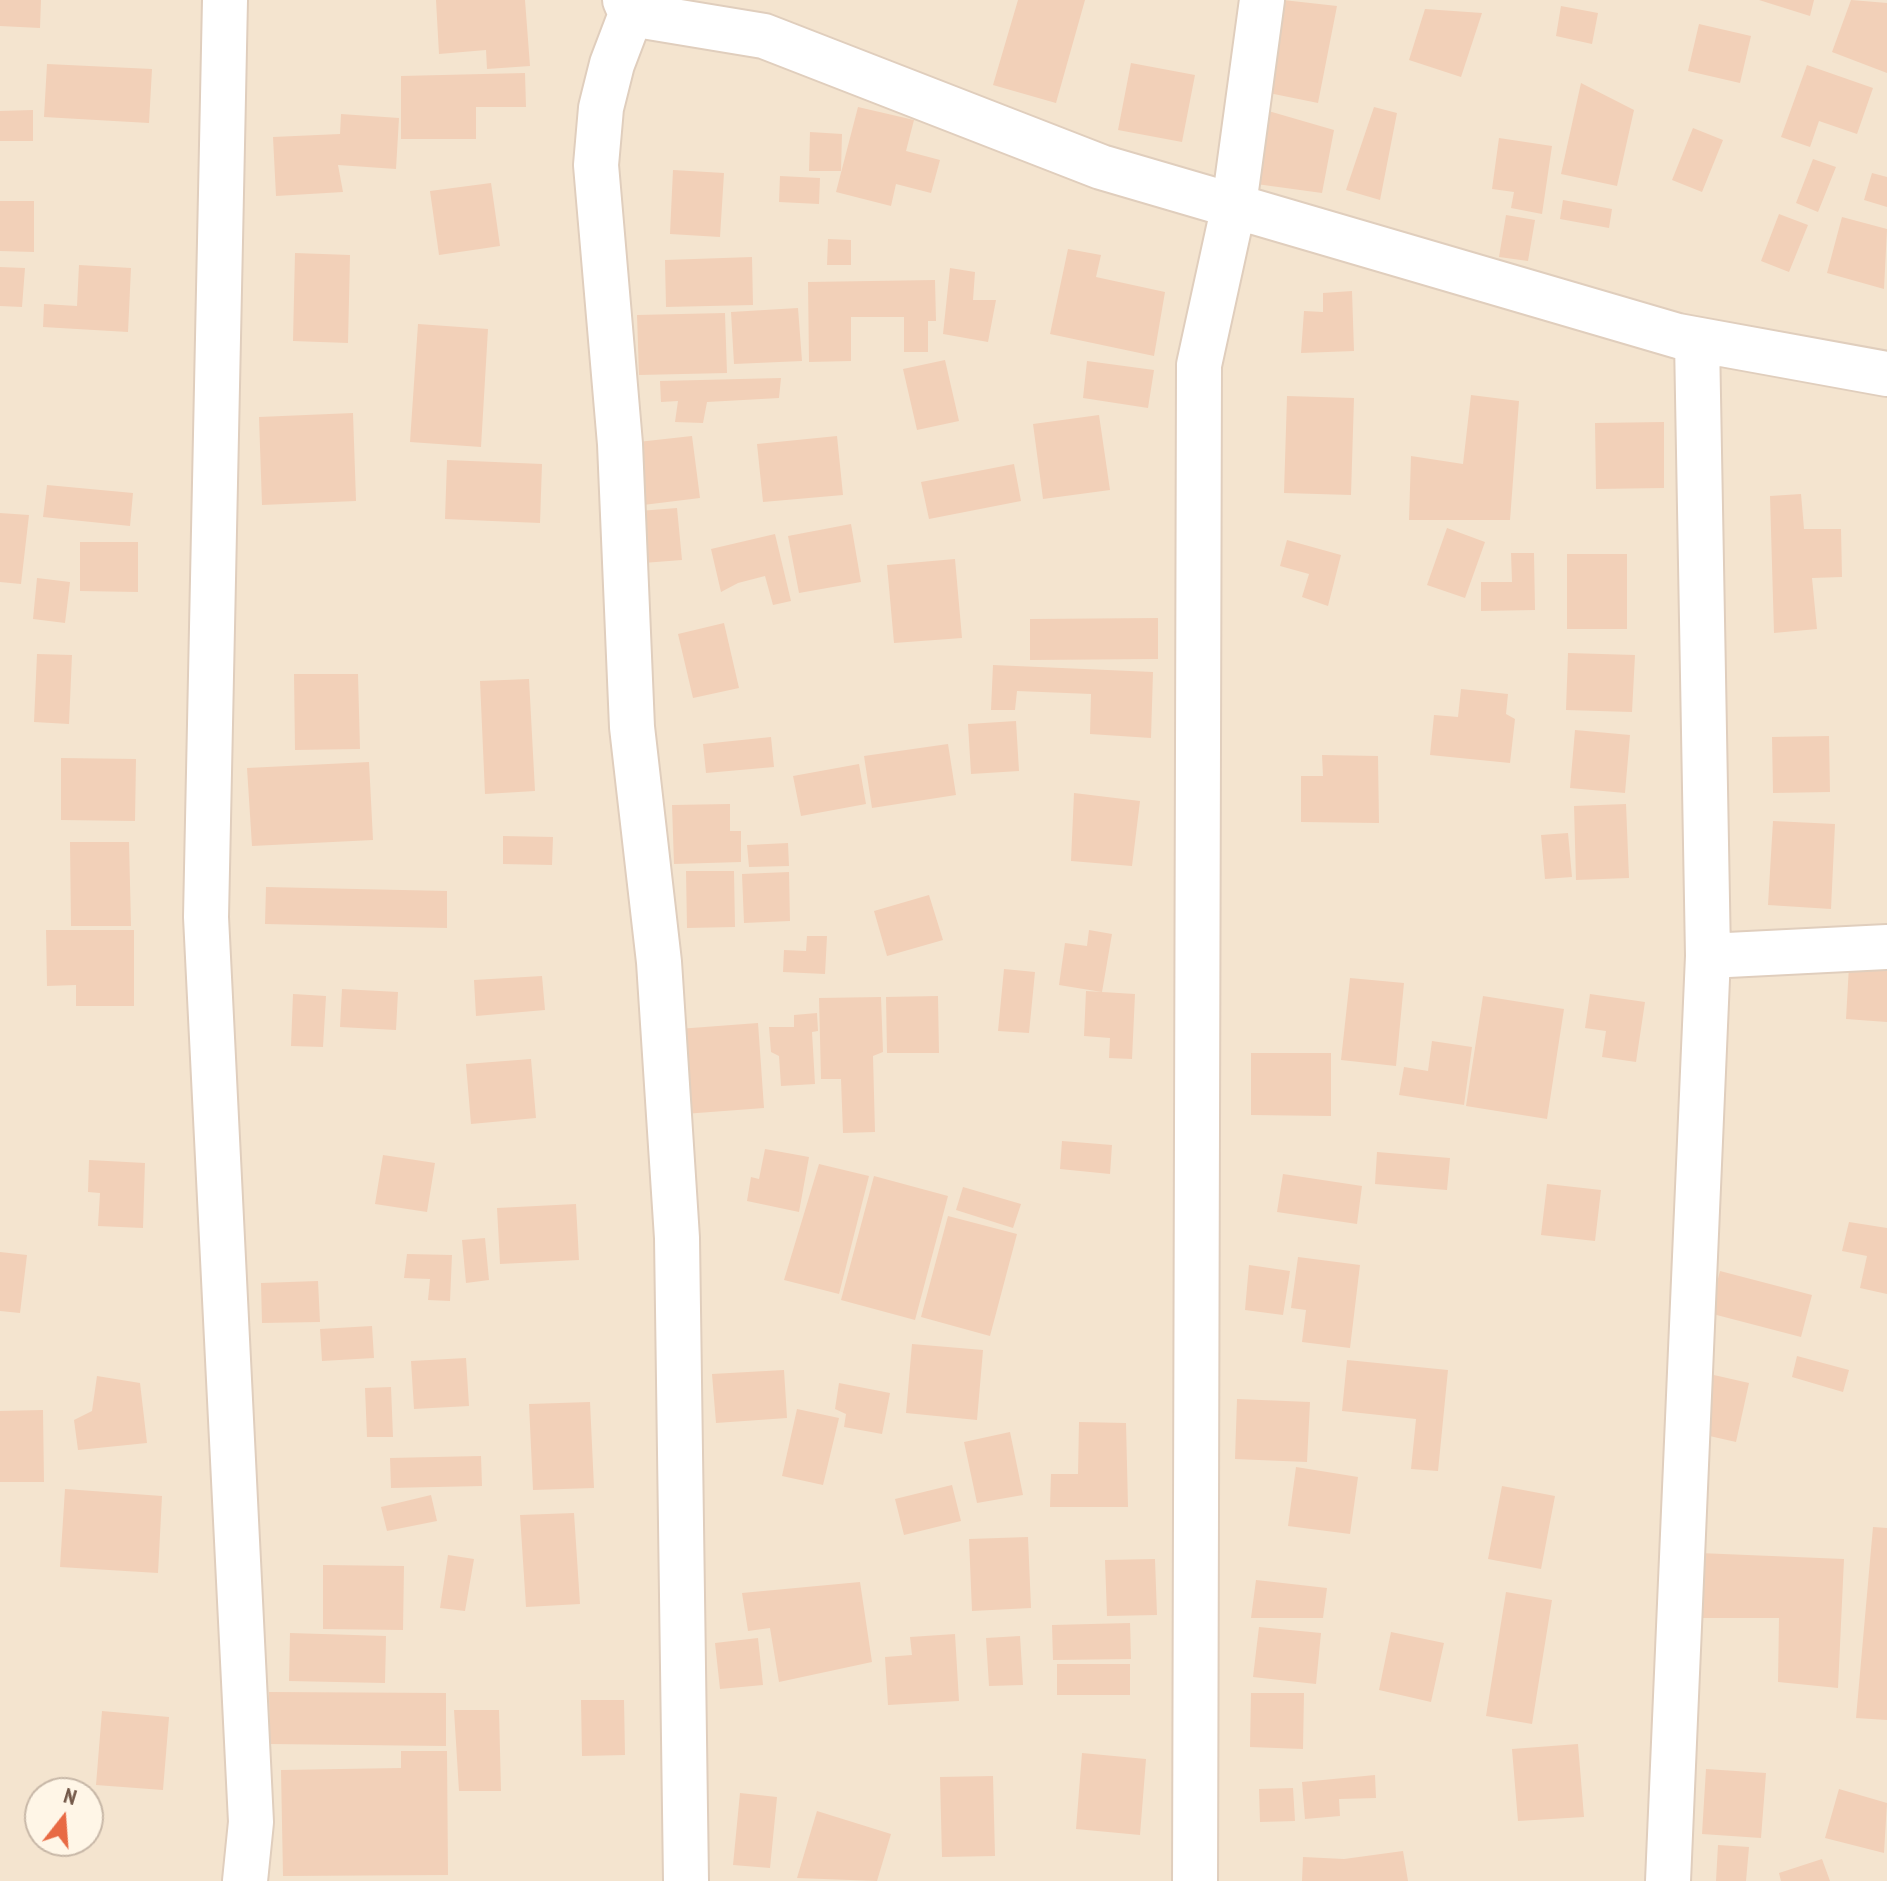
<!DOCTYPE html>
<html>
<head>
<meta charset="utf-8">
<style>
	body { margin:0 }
	#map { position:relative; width:1887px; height:1881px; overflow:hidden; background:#fcf2e1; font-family:"PT Sans Narrow",sans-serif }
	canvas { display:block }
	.north { position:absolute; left:24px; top:1777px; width:80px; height:80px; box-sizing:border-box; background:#fff6e7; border:2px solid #c7b7a7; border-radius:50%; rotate:17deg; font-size:22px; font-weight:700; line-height:32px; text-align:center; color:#735848 }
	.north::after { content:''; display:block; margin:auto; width:28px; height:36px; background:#e86a44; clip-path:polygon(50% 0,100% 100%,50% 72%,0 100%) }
</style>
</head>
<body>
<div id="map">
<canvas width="1887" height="1881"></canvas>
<div class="north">N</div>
</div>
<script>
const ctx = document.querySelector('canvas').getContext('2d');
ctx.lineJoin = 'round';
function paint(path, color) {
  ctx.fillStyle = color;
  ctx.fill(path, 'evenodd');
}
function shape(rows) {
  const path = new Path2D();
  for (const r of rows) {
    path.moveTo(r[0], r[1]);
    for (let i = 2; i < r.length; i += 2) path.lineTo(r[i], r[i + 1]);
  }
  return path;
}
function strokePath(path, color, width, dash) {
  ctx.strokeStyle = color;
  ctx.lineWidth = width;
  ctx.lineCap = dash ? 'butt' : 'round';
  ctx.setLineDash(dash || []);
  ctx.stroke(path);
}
paint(shape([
	[0,0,1887,0,1887,1881,0,1881],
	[40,1793,88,1793,88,1841,40,1841]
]), '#f4e4cf');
paint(shape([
	[0,0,41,0,40,28,0,26],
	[436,0,525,0,530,66,487,69,486,50,439,54],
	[1018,0,1085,0,1056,103,993,85],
	[1283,0,1337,6,1318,103,1264,92],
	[1759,0,1814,0,1810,16],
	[1851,0,1887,3,1887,73,1832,52],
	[1561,6,1598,13,1592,44,1556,36],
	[1425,9,1482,13,1461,77,1409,60],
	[1699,24,1751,36,1740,83,1688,71],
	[1131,63,1195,75,1182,142,1118,130],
	[47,64,152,69,149,123,44,117],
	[1807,65,1873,88,1857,134,1819,121,1810,147,1781,137],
	[525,73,526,107,476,107,476,139,401,139,401,76],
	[1581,83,1634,110,1617,186,1561,174],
	[858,107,914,120,906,151,940,160,931,193,896,184,891,206,836,192],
	[1374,107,1397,113,1380,200,1346,190],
	[33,110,33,141,0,141,0,111],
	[1265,110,1334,130,1322,193,1249,183],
	[341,114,399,118,396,169,338,165,343,192,276,196,273,137,340,134],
	[1693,128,1723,140,1702,192,1672,180],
	[810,132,842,134,841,171,809,171],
	[1499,138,1552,146,1542,214,1511,208,1514,192,1492,189],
	[1813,159,1836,167,1818,212,1796,203],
	[673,170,724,173,720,237,670,234],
	[1872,173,1887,177,1887,207,1864,200],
	[780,176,820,178,819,204,779,202],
	[491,183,500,246,439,255,430,191],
	[1563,200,1612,209,1609,228,1560,219],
	[0,201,34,201,34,252,0,251],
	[1779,214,1808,225,1789,272,1761,261],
	[1506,215,1535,220,1528,261,1499,257],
	[1842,217,1887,229,1884,289,1827,273],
	[828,239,851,240,851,265,827,265],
	[1068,249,1101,255,1096,277,1165,292,1154,356,1050,334],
	[295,253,350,255,348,343,293,341],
	[752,257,753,305,666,307,665,260],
	[79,265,131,268,128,332,43,327,44,304,77,306],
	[0,267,25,268,22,307,0,306],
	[950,268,975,272,973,300,996,300,988,342,943,334],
	[935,280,936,321,928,321,928,352,904,352,904,317,851,317,851,361,809,362,808,282],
	[1352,291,1354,351,1301,353,1304,311,1323,312,1323,293],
	[798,308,802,361,734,364,731,312],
	[725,313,727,373,639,375,637,315],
	[418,324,488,329,481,447,410,442],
	[945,360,959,421,917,430,903,369],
	[1087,361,1154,370,1148,408,1083,398],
	[781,378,779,398,707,402,703,423,675,422,678,401,661,402,660,381],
	[1471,395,1519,401,1510,520,1409,520,1411,456,1463,464],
	[1287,396,1354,398,1351,495,1284,493],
	[353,413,356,501,262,505,259,417],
	[1099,415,1110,490,1043,499,1033,424],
	[1664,422,1664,488,1596,489,1595,423],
	[692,436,700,498,643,505,620,444],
	[837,436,843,495,763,502,757,444],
	[447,460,542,464,540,523,445,519],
	[1014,464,1021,501,929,519,921,482],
	[47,485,133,493,130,526,43,517],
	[1801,494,1804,529,1841,529,1842,577,1812,578,1817,629,1774,633,1770,496],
	[677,508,682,560,643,563,639,511],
	[0,513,29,515,21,584,0,582],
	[851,524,861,582,799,593,788,536],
	[1447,528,1485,542,1465,598,1427,585],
	[775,534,791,601,773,605,765,576,738,583,721,592,711,549],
	[1287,540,1341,555,1328,606,1302,597,1309,574,1280,566],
	[80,542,138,542,138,592,80,591],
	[1511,553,1534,553,1535,610,1481,611,1481,582,1512,582],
	[1567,554,1627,554,1627,629,1567,629],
	[955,559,962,638,894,643,887,565],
	[37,578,70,582,65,623,33,619],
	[1158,618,1158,659,1030,660,1030,619],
	[724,623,739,688,693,698,678,634],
	[1568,653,1635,655,1632,712,1566,710],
	[37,654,72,655,69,724,34,722],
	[993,665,1153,672,1151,738,1090,734,1091,694,1017,691,1015,710,991,710],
	[294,674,358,674,360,749,295,750],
	[529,679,535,791,485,794,480,681],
	[1461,689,1508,694,1506,714,1515,719,1510,763,1430,755,1434,715,1458,717],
	[1016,721,1019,771,971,774,968,724],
	[1575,730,1630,735,1625,793,1570,788],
	[1829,736,1830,792,1773,793,1772,737],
	[771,737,774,767,706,773,703,744],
	[948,744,956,795,872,808,864,756],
	[1322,755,1378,756,1379,823,1301,822,1301,776,1323,776],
	[61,758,136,759,135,821,61,820],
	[369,762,373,840,252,846,247,768],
	[859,764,866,804,801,816,793,776],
	[1074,793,1140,801,1132,866,1071,861],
	[730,804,730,831,741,831,741,862,674,864,672,805],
	[1626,804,1629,878,1576,880,1574,806],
	[1773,821,1835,824,1831,909,1768,905],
	[1568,833,1572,877,1545,879,1541,835],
	[503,836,553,837,552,865,503,864],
	[70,842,129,842,131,926,71,926],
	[788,843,789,866,749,867,747,845],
	[686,871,734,871,735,927,687,928],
	[789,872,790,921,744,923,742,874],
	[266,887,447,891,447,928,265,924],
	[929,895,943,940,887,956,874,911],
	[46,930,134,930,134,1006,76,1006,76,985,47,986],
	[1089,930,1112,934,1102,992,1135,994,1132,1059,1109,1058,1110,1038,1084,1036,1086,991,1102,992,1059,985,1065,943,1087,946],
	[807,936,827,936,825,974,783,972,784,950,806,951],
	[1849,966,1887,968,1887,1022,1846,1019],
	[1004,969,1035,972,1029,1033,998,1031],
	[542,976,545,1010,476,1016,474,980],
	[1350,978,1404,983,1396,1066,1341,1060],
	[342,989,398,992,396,1030,340,1027],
	[293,994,326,996,323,1047,291,1046],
	[1590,994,1645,1002,1636,1062,1602,1057,1606,1031,1585,1028],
	[938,996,939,1053,887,1053,886,997],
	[1483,996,1564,1009,1547,1119,1466,1106],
	[881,997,883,1052,873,1056,875,1132,843,1133,841,1079,821,1079,819,998],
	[817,1013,818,1031,812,1032,815,1084,781,1086,779,1056,771,1052,769,1027,794,1027,794,1015],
	[758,1023,764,1108,684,1114,678,1029],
	[1432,1041,1472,1047,1464,1105,1399,1095,1404,1067,1428,1071],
	[1251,1053,1331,1053,1331,1116,1251,1115],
	[531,1059,536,1118,471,1124,466,1064],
	[1062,1141,1112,1145,1110,1174,1060,1169],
	[765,1149,809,1157,799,1212,747,1201,751,1177,759,1179],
	[1377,1152,1450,1158,1447,1190,1375,1184],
	[383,1155,435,1163,427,1212,375,1204],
	[89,1160,145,1163,143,1228,98,1226,100,1193,88,1192],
	[819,1164,869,1176,839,1294,784,1280],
	[1283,1174,1362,1186,1357,1224,1277,1212],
	[874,1176,948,1196,915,1320,841,1300],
	[1547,1184,1601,1190,1595,1241,1541,1235],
	[963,1187,1021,1204,1013,1228,956,1210],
	[576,1204,579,1260,500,1264,497,1208],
	[948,1216,1017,1234,990,1336,921,1317],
	[1849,1222,1887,1228,1887,1294,1860,1288,1867,1256,1842,1251],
	[485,1238,489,1280,466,1283,462,1240],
	[0,1252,27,1255,20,1313,0,1311],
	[407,1254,452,1255,450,1301,428,1300,430,1279,404,1278],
	[1298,1257,1360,1265,1350,1348,1302,1342,1306,1310,1291,1308],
	[1249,1265,1290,1271,1283,1315,1245,1310],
	[1720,1271,1812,1295,1801,1337,1709,1313],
	[318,1281,320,1322,262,1323,261,1283],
	[372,1326,374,1358,322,1361,320,1329],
	[912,1344,983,1350,977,1420,906,1413],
	[1797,1356,1849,1370,1843,1392,1792,1377],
	[466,1358,469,1406,414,1409,411,1361],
	[1347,1360,1448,1370,1438,1471,1411,1469,1416,1419,1342,1411],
	[784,1370,787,1418,716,1423,712,1374],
	[1705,1373,1749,1383,1736,1442,1692,1432],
	[97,1376,140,1383,147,1443,78,1450,74,1420,92,1411],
	[839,1383,890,1393,882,1434,844,1427,846,1414,835,1409],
	[391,1387,393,1437,367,1437,365,1388],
	[1237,1399,1310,1402,1307,1462,1235,1459],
	[590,1402,594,1488,533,1490,529,1404],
	[797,1409,839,1418,823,1485,782,1476],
	[43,1410,44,1482,0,1482,0,1411],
	[1079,1422,1126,1423,1128,1507,1050,1507,1051,1474,1078,1474],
	[1010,1432,1023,1495,977,1503,964,1442],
	[481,1456,482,1486,391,1488,390,1458],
	[1296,1467,1358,1477,1350,1534,1288,1526],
	[952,1485,961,1521,904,1535,895,1499],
	[1502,1486,1555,1496,1541,1569,1488,1559],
	[65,1489,162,1496,158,1573,60,1567],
	[431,1495,437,1521,387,1531,381,1507],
	[574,1513,580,1604,526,1607,520,1515],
	[1873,1527,1887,1528,1887,1720,1856,1718],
	[1028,1537,1031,1608,972,1611,969,1539],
	[1699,1553,1844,1559,1838,1688,1778,1682,1779,1618,1694,1618],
	[448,1555,474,1559,465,1611,440,1608],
	[1155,1559,1157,1615,1107,1616,1105,1560],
	[323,1565,404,1566,403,1630,323,1629],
	[1256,1580,1327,1588,1323,1618,1251,1618],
	[860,1582,872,1662,779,1682,770,1628,748,1631,742,1593],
	[1506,1592,1552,1600,1532,1724,1486,1716],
	[1130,1623,1131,1659,1053,1660,1052,1625],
	[1259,1627,1321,1633,1316,1684,1253,1677],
	[1391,1632,1444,1643,1431,1702,1379,1690],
	[290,1633,386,1636,385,1683,289,1681],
	[955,1634,959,1701,888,1705,885,1657,912,1655,910,1637],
	[1020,1636,1023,1685,989,1686,986,1638],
	[758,1638,763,1685,720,1689,715,1643],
	[1057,1664,1130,1664,1130,1695,1057,1695],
	[269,1692,446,1693,446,1746,270,1744],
	[1251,1693,1304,1693,1303,1749,1250,1747],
	[581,1700,624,1700,625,1755,582,1756],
	[454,1710,499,1710,501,1791,459,1791],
	[102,1711,169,1717,163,1790,96,1785],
	[1578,1744,1584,1817,1518,1821,1512,1749],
	[401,1751,447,1751,448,1875,283,1876,281,1770,401,1768],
	[1082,1753,1146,1759,1140,1835,1076,1829],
	[1706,1769,1766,1773,1761,1838,1702,1834],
	[1375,1775,1376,1798,1339,1799,1340,1816,1305,1819,1302,1782],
	[993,1776,995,1856,942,1857,940,1777],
	[1293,1788,1295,1821,1260,1822,1259,1789],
	[1839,1789,1887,1803,1884,1853,1825,1838],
	[740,1793,777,1797,770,1868,733,1865],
	[817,1811,891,1834,877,1881,797,1878],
	[1718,1845,1749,1847,1746,1881,1716,1881],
	[1403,1851,1408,1881,1302,1881,1303,1857,1344,1859],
	[1822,1859,1830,1881,1781,1881,1779,1873]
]), '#f2d0b8');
const minor = shape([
	[225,0,206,917,251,1822,245,1881],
	[625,0,631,14,764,36,1101,167,1678,336,1887,374],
	[642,0,631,14,612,64,601,108,596,165,620,444,632,727,659,962,677,1238,686,1881],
	[1708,956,1887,947],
	[1195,1881,1199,365,1234,205,1262,0],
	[1668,1881,1708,956,1697,340]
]);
strokePath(minor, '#e0cebd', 48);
strokePath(minor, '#fff', 44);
</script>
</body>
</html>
